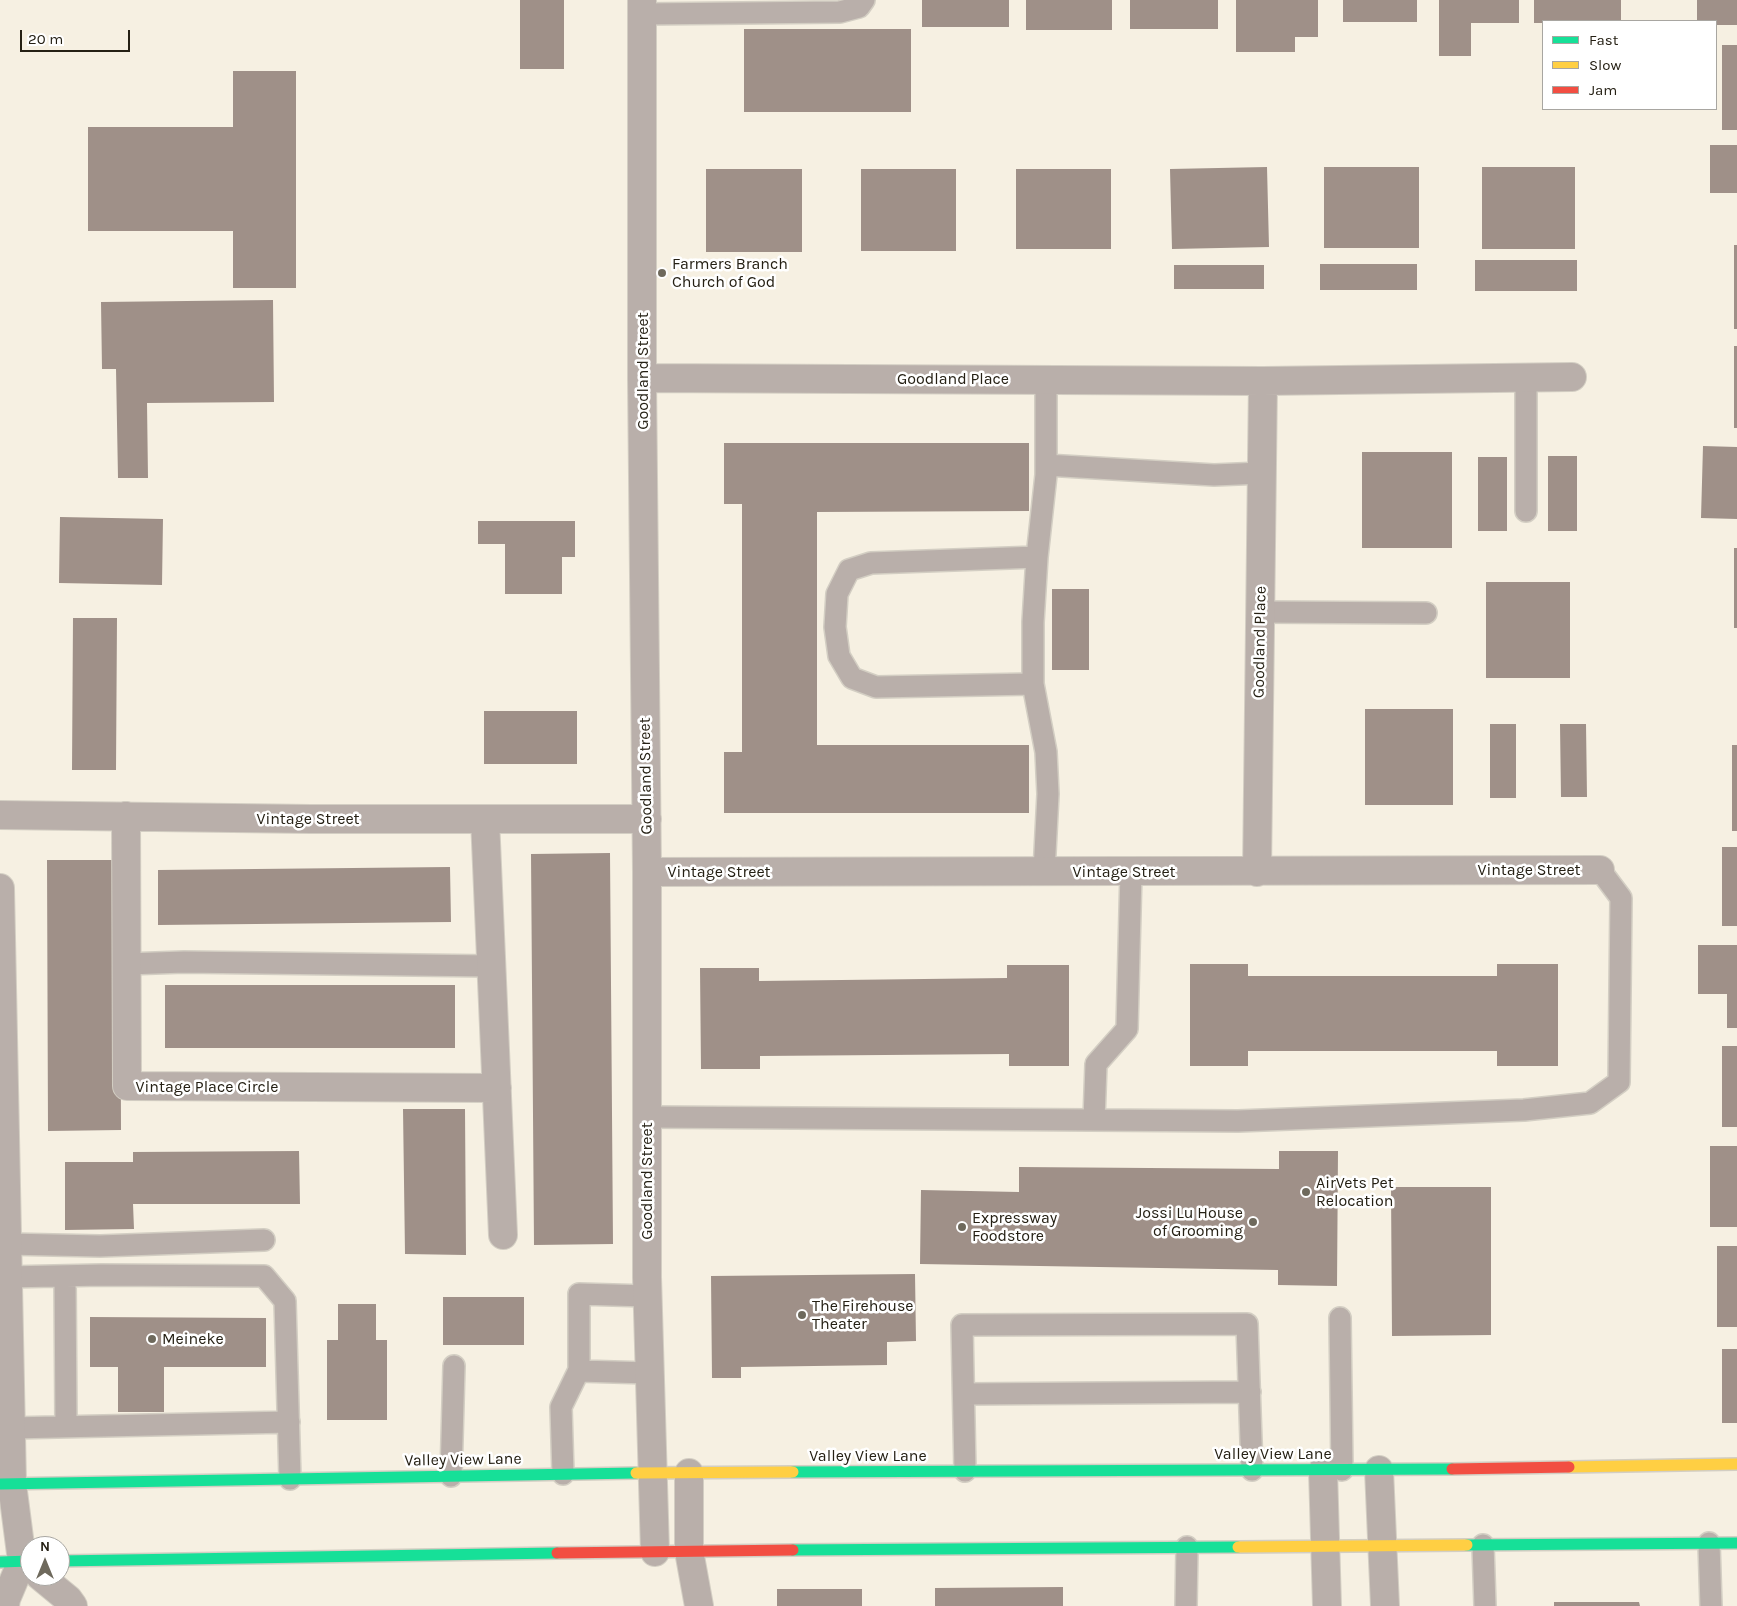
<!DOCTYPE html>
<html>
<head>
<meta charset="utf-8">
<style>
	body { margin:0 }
	#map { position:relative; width:1737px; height:1606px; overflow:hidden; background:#f6f0e2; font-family:Karla,sans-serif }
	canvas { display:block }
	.legend { position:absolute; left:1542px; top:20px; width:175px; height:90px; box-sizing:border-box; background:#fff; border:1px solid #a8a6a1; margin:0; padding:6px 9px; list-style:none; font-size:15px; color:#252014 }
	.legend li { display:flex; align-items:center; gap:10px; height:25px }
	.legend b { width:25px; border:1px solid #a8a6a1 }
	.north { position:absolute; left:20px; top:1536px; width:50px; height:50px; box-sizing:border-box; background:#fff; border:1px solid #a8a6a1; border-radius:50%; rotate:0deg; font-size:14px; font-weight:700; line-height:20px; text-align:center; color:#252014 }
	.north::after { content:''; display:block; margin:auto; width:18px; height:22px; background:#6e695c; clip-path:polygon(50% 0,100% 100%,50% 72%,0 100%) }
	.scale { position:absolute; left:20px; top:30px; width:110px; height:22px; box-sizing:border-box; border:2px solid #252014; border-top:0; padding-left:6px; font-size:15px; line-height:18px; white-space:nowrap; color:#252014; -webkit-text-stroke:4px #fff; paint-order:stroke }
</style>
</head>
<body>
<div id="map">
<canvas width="1737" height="1606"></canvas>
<ul class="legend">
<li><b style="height:6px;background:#16e098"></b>Fast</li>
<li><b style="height:6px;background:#ffcf43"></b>Slow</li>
<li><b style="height:6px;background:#f24e42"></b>Jam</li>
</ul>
<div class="north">N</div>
<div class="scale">20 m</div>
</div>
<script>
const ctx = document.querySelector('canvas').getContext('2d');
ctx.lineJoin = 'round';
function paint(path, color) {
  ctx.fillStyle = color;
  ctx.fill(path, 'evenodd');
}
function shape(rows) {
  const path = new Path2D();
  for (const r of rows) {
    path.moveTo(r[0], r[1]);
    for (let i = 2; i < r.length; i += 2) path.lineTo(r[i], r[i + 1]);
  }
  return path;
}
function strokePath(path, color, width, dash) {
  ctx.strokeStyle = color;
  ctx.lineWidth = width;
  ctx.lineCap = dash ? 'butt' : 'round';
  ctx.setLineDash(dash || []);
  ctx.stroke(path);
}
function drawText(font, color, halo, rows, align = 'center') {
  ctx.font = font + ' Karla,sans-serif';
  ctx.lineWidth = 5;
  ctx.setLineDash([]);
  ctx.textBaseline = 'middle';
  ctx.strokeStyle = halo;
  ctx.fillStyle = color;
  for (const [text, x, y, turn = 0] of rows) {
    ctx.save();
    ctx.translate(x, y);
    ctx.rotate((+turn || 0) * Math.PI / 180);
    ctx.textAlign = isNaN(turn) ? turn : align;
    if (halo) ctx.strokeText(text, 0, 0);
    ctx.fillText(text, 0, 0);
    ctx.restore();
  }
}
paint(shape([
	[520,0,564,0,564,69,520,69],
	[922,0,1009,0,1009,27,922,27],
	[1026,0,1112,0,1112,30,1026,30],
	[1130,0,1218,0,1218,29,1130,29],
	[1236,0,1318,0,1318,37,1295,37,1295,52,1236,52],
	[1343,0,1417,0,1417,22,1343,22],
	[1439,0,1519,0,1519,23,1471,23,1471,56,1439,56],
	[1534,0,1621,0,1621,21,1543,21,1543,23,1534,23],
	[1697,0,1737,0,1737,25,1716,25,1716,21,1697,21],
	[744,29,911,29,911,112,744,112],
	[1722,45,1737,45,1737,130,1722,130],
	[233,71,296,71,296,288,233,288,233,231,88,231,88,127,233,127],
	[1710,145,1737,145,1737,193,1710,193],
	[1267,167,1269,247,1172,249,1170,169],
	[1324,167,1419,167,1419,248,1324,248],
	[1482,167,1575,167,1575,249,1482,249],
	[706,169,802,169,802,252,706,252],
	[861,169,956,169,956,251,861,251],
	[1016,169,1111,169,1111,249,1016,249],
	[1734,245,1737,245,1737,329,1734,329],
	[1475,260,1577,260,1577,291,1475,291],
	[1320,264,1417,264,1417,290,1320,290],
	[1174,265,1264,265,1264,289,1174,289],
	[273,300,274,402,147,403,148,478,118,478,116,369,102,369,101,302],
	[1734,346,1737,346,1737,428,1734,428],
	[724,443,1029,443,1029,511,817,512,817,745,1029,745,1029,813,724,813,724,752,742,752,742,504,724,504],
	[1703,446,1737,447,1737,519,1701,518],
	[1362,452,1452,452,1452,548,1362,548],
	[1548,456,1577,456,1577,531,1548,531],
	[1478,457,1507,457,1507,531,1478,531],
	[60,517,163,519,162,585,59,583],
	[478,521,575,521,575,557,562,557,562,594,505,594,505,544,478,544],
	[1734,548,1737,548,1737,628,1734,628],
	[1486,582,1570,582,1570,678,1486,678],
	[1052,589,1089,589,1089,670,1052,670],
	[73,618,117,618,116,770,72,770],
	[1365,709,1453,709,1453,805,1365,805],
	[484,711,577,711,577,764,484,764],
	[1490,724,1516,724,1516,798,1490,798],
	[1560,724,1586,724,1587,797,1561,797],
	[1732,745,1737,745,1737,831,1732,831],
	[1722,847,1737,847,1737,926,1722,926],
	[610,853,613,1244,534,1245,531,854],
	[47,860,120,860,121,1130,48,1131],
	[450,867,451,922,158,925,158,870],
	[1698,945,1737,945,1737,1028,1727,1028,1727,994,1698,994],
	[1190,964,1248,964,1248,976,1497,976,1497,964,1558,964,1558,1066,1497,1066,1497,1051,1248,1051,1248,1066,1190,1066],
	[1007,965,1069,965,1069,1066,1009,1066,1009,1054,760,1056,760,1069,701,1069,700,968,759,968,759,981,1007,978],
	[165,985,455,985,455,1048,165,1048],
	[1722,1046,1737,1046,1737,1127,1722,1127],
	[403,1109,465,1109,466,1255,405,1254],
	[1710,1146,1737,1146,1737,1227,1710,1227],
	[299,1151,300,1204,133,1204,134,1229,65,1230,65,1162,133,1162,133,1152],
	[1279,1151,1338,1151,1337,1286,1278,1285,1278,1270,920,1264,921,1190,1019,1192,1019,1167,1279,1169],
	[1391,1187,1491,1187,1491,1335,1392,1336],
	[1717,1246,1737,1246,1737,1327,1717,1327],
	[915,1274,916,1341,887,1342,887,1365,741,1367,741,1378,712,1378,711,1276],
	[443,1297,524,1297,524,1345,443,1345],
	[338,1304,376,1304,376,1340,387,1340,387,1420,327,1420,327,1340,338,1340],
	[90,1317,266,1318,266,1367,164,1367,164,1412,118,1412,118,1367,90,1367],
	[1722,1349,1737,1349,1737,1423,1722,1423],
	[1063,1587,1063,1606,935,1606,935,1588],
	[777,1589,862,1589,862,1606,777,1606],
	[1554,1602,1639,1602,1640,1606,1554,1606]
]), '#9f9088');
const lane = shape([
	[642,14,840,12,859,7,864,0],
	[1526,378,1526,511],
	[1046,465,1214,475,1262,473],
	[1260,612,1426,613],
	[1033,684,876,687,852,678,839,656,835,627,837,594,849,570,871,563,1037,557],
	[1044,872,1048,794,1046,752,1033,684,1033,622,1037,557,1046,475,1046,380],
	[127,964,184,962,491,966],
	[647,1117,1238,1121,1524,1110,1590,1103,1619,1082,1621,898,1600,870],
	[1094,1120,1096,1064,1127,1029,1131,872],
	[7,1244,100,1246,264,1240],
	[65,1276,66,1426],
	[8,1277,101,1275,264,1276,285,1301,290,1479],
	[1340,1318,1342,1470],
	[579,1371,649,1373],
	[964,1394,1250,1392],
	[11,1428,289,1422],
	[965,1471,962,1325,1247,1324,1252,1470],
	[563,1474,561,1407,579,1370,579,1294,647,1296],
	[451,1476,454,1366],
	[1709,1543,1711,1606],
	[1483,1545,1485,1606],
	[1186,1606,1187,1547]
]);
const street = shape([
	[642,0,642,378,647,872,647,1277,655,1552],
	[642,378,1263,381,1572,377],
	[0,815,311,819,647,819],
	[126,816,127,1086,497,1088],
	[485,819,503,1235],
	[647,872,1600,870],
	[1257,872,1263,381],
	[0,888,12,1484,22,1561,6,1599,5,1606],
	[1323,1470,1327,1606],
	[1379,1470,1385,1606],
	[689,1473,689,1551,699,1606],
	[40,1576,68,1599,73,1606]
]);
const fast = shape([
	[793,1472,1452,1469],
	[0,1484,636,1473],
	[1467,1545,1737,1543],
	[793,1550,1238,1547],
	[60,1561,557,1553],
	[0,1562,30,1561]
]);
const slow = shape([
	[1569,1467,1737,1464],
	[636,1473,793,1472],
	[1238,1547,1467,1545]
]);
const jam = shape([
	[1452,1469,1569,1467],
	[557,1553,793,1550]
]);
strokePath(lane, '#d3cec3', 24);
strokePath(street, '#d3cec3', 30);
strokePath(fast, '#d3cec3', 14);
strokePath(slow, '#d3cec3', 14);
strokePath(jam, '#d3cec3', 14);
strokePath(lane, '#b9afaa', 21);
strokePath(street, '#b9afaa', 28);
strokePath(fast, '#16e098', 11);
strokePath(slow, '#ffcf43', 11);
strokePath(jam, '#f24e42', 11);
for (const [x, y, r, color] of [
	[662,273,5,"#6e695c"],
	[1306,1192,5,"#6e695c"],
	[1253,1222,5,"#6e695c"],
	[962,1227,5,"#6e695c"],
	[802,1315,5,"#6e695c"],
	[152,1339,5,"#6e695c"]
]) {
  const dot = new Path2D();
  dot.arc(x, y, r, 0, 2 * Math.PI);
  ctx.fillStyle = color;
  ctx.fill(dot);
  strokePath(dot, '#fff', 2);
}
drawText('16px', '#252014', '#fff', [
	["Farmers Branch",672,264],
	["Church of God",672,282],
	["AirVets Pet",1316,1183],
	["Relocation",1316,1201],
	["Jossi Lu House",1243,1213,"right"],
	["of Grooming",1243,1231,"right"],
	["Expressway",972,1218],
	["Foodstore",972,1236],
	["The Firehouse",812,1306],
	["Theater",812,1324],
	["Meineke",162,1339]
], 'left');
drawText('16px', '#252014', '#fff', [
	["Goodland Street",643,371,-90],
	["Goodland Place",953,379],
	["Goodland Place",1260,642,-89],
	["Goodland Street",646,776,-91],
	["Vintage Street",308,819],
	["Vintage Street",1529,870],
	["Vintage Street",719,872],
	["Vintage Street",1124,872],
	["Vintage Place Circle",207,1087],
	["Goodland Street",647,1181,-90],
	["Valley View Lane",1273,1454],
	["Valley View Lane",868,1456],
	["Valley View Lane",463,1460,-1]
]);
</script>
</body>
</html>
